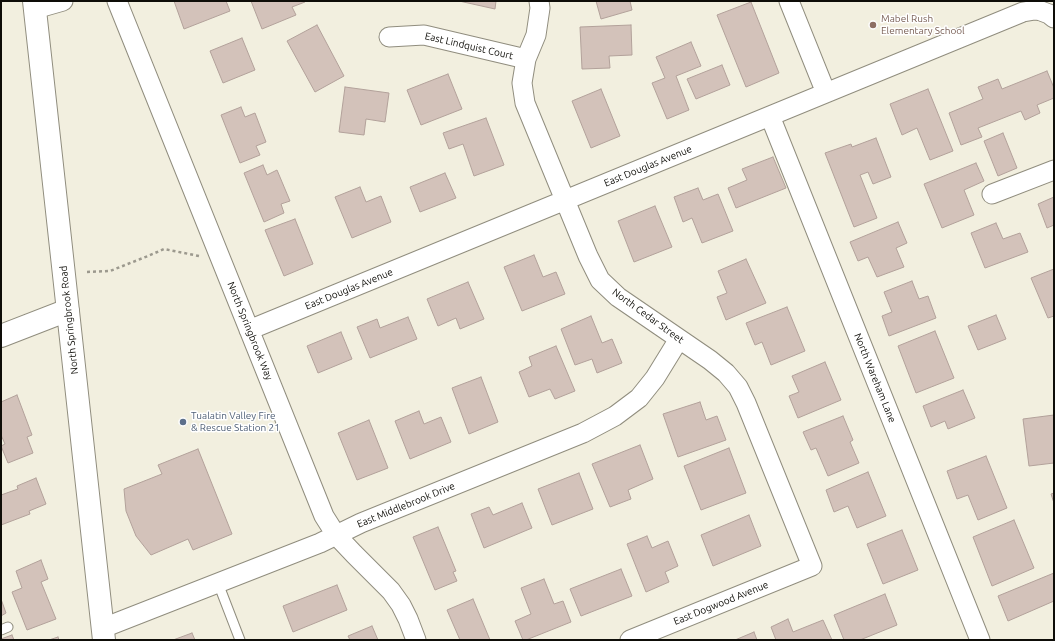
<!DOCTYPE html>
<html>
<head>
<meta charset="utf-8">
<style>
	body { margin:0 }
	#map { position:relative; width:1055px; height:641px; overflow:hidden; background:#f2efdf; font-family:Ubuntu,sans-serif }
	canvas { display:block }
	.frame { position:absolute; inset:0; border:2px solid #0e0d08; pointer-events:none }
</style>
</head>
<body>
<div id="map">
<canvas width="1055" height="641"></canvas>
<div class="frame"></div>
</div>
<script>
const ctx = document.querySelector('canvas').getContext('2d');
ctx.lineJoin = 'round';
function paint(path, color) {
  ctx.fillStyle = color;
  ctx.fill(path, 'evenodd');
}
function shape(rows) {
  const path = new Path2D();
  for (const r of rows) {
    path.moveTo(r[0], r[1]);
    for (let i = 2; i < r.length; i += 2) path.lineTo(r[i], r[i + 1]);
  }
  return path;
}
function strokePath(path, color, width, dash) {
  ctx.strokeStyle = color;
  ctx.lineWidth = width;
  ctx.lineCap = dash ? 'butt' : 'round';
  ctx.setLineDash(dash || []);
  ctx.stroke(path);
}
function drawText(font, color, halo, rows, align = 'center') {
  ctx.font = font + ' Ubuntu,sans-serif';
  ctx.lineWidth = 3;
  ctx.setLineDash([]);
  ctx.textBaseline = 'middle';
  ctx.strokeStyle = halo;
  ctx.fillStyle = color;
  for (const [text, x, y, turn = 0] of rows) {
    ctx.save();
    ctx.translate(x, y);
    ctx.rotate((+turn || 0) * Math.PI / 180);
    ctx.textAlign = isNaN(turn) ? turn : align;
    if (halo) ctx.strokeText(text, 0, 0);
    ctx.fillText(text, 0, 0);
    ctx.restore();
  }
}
const building = shape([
	[174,1,226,1,230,11,184,29,174,1],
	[251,1,304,1,305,2,292,7,296,15,262,29,251,1],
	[459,1,496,1,495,9,459,1],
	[596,1,630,1,632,10,601,19,596,1],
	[751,2,779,73,746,87,717,15,751,2],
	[317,25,344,76,315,92,287,41,317,25],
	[631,25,632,55,609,56,610,68,582,69,580,27,631,25],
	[242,38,255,70,223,83,210,51,242,38],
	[691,42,701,66,676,76,689,110,667,119,652,83,665,78,656,57,691,42],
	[722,65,730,85,696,99,687,79,722,65],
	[1047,71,1054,88,1054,98,1037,105,1040,113,1025,120,1021,111,978,128,982,137,961,145,949,113,983,99,978,87,998,79,1002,89,1047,71],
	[448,74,462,109,421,125,407,90,448,74],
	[345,87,389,93,385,122,366,119,364,135,339,132,345,87],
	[601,89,620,136,591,148,572,101,601,89],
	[928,89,953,151,930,160,917,128,902,135,890,104,928,89],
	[241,107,245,117,255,113,266,142,256,146,260,155,240,163,221,115,241,107],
	[486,118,504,165,474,176,463,144,449,149,443,133,486,118],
	[1003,133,1017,168,998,176,984,141,1003,133],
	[876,138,891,177,873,184,868,172,860,175,877,218,854,227,825,153,851,144,852,147,876,138],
	[773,157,786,188,736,208,728,188,747,180,742,169,773,157],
	[976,163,984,181,964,190,974,215,942,228,924,184,976,163],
	[263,165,267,175,277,170,290,201,281,204,284,213,264,222,244,173,263,165],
	[445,173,456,198,420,212,410,187,445,173],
	[360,187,366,202,381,196,391,222,352,238,335,197,360,187],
	[698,188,703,200,718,194,733,231,702,243,692,218,683,222,674,197,698,188],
	[1054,197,1054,225,1047,228,1038,204,1054,197],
	[655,206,672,247,634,262,618,221,655,206],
	[295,219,313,264,284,276,265,230,295,219],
	[898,222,907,243,896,248,904,267,877,277,868,257,858,261,850,242,898,222],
	[996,223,1003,239,1020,233,1028,252,985,268,971,233,996,223],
	[534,255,543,277,556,272,565,294,522,311,504,267,534,255],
	[746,259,766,303,726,320,717,297,727,293,718,271,746,259],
	[1054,269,1054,316,1048,318,1031,278,1054,269],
	[912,281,919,299,928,296,936,318,889,336,882,316,892,312,884,292,912,281],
	[468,282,484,319,460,329,456,318,438,326,427,299,468,282],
	[787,307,805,351,771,365,762,342,755,345,746,323,787,307],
	[996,315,1006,339,978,350,968,326,996,315],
	[591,316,602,343,612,339,622,363,597,373,592,359,575,365,561,329,591,316],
	[408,317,417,339,370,358,357,327,377,319,380,328,408,317],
	[935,331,954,378,916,393,898,346,935,331],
	[341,332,352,359,318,373,307,346,341,332],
	[556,346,575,391,555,399,550,389,529,397,519,372,532,366,529,357,556,346],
	[825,362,841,400,798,418,789,396,799,392,792,376,825,362],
	[481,377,498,422,469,434,452,388,481,377],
	[963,390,975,418,948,429,945,421,931,427,923,406,963,390],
	[17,395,32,435,27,437,33,453,8,463,1,446,5,444,1,435,1,402,17,395],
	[700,402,706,420,717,416,726,440,678,457,663,414,700,402],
	[419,411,424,424,441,417,451,442,410,459,395,421,419,411],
	[1054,415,1054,463,1029,466,1023,419,1054,415],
	[843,416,853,440,850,442,859,463,828,476,816,448,811,450,803,432,843,416],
	[369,420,388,468,357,480,338,433,369,420],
	[640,445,653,479,628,490,631,499,610,507,592,464,640,445],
	[729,448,746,493,701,510,684,466,729,448],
	[198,449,232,534,193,550,188,539,151,555,136,536,126,511,124,489,162,474,158,465,198,449],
	[986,456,1007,508,978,520,968,495,957,499,947,471,986,456],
	[868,472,886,516,857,528,848,506,834,512,826,490,868,472],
	[579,473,593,509,552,525,538,489,579,473],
	[36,478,46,504,29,511,30,514,1,525,1,495,18,489,17,486,36,478],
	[1054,493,1054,503,1051,494,1054,493],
	[522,503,532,528,484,548,471,514,489,507,493,515,522,503],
	[749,515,761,546,713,566,701,535,749,515],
	[1014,520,1034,568,992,586,973,537,1014,520],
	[438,527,456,571,453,572,457,581,435,590,413,537,438,527],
	[902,530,918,570,883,584,867,544,902,530],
	[647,536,652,548,668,541,678,566,665,572,669,582,646,592,627,544,647,536],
	[41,560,48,579,41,582,56,619,27,630,12,592,22,588,16,571,41,560],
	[621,569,632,596,581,616,570,589,621,569],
	[1054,573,1054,601,1008,621,998,596,1054,573],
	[544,579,554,604,563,601,571,622,526,640,523,640,515,621,531,614,521,588,544,579],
	[337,585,347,610,293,632,283,606,337,585],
	[885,594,897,625,860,640,844,640,834,615,885,594],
	[1,599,6,613,1,616,1,599],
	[473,599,490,640,460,640,447,610,473,599],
	[788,619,793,632,823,620,832,640,776,640,771,627,788,619],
	[372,626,378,640,350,640,348,636,372,626],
	[754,632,757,640,735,640,754,632],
	[192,633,195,640,173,640,192,633],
	[12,635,14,640,1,640,1,639,12,635],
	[58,637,59,640,49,640,58,637]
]);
paint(building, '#d3c2ba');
strokePath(building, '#b2a19a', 1);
const lane = shape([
	[218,583,240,640],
	[1,630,8,627]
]);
const street = shape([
	[117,1,324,516,336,535,354,554,391,591,401,605,408,619,416,640],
	[539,1,540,8,536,35,526,59,522,83,525,103,588,256,600,280,618,297,710,360,726,373,738,387,746,403,812,566,630,640],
	[789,1,826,93],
	[35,9,63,1],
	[389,37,424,35,526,59],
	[770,116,980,640],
	[992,194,1054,170],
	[249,330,1023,12,1035,10,1041,11,1049,14,1054,18],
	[103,628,320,543,361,523,583,433,615,416,639,398,655,378,679,339]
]);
const secondary = shape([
	[34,1,104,640],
	[1,336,68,310]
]);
strokePath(lane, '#908d7e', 11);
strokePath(street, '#908d7e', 21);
strokePath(secondary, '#908d7e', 24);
strokePath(shape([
	[87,272,110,271,148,256,164,249,199,256]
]), '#9c998e', 2.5, [3, 3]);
strokePath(lane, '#fff', 9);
strokePath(street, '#fff', 19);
strokePath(secondary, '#fff', 22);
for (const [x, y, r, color] of [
	[873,25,4,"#8d6e63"],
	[183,422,4,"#5c6f8a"]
]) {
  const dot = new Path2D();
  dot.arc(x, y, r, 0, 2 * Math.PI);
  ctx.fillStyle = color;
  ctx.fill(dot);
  strokePath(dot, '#fff', 1.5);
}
drawText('10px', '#785e54', '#fff', [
	["Mabel Rush",881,19],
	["Elementary School",881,31]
], 'left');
drawText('10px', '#0e0d08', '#fff', [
	["East Lindquist Court",469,46,13],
	["East Douglas Avenue",648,166,-22],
	["East Douglas Avenue",349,289,-22],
	["North Cedar Street",648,316,36],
	["North Springbrook Road",69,320,-96],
	["North Springbrook Way",250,331,68],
	["North Wareham Lane",875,378,68],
	["East Middlebrook Drive",406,505,-22],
	["East Dogwood Avenue",721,603,-22]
]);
drawText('10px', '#4e5e75', '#fff', [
	["Tualatin Valley Fire",191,416],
	["& Rescue Station 21",191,428]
], 'left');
</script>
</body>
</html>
